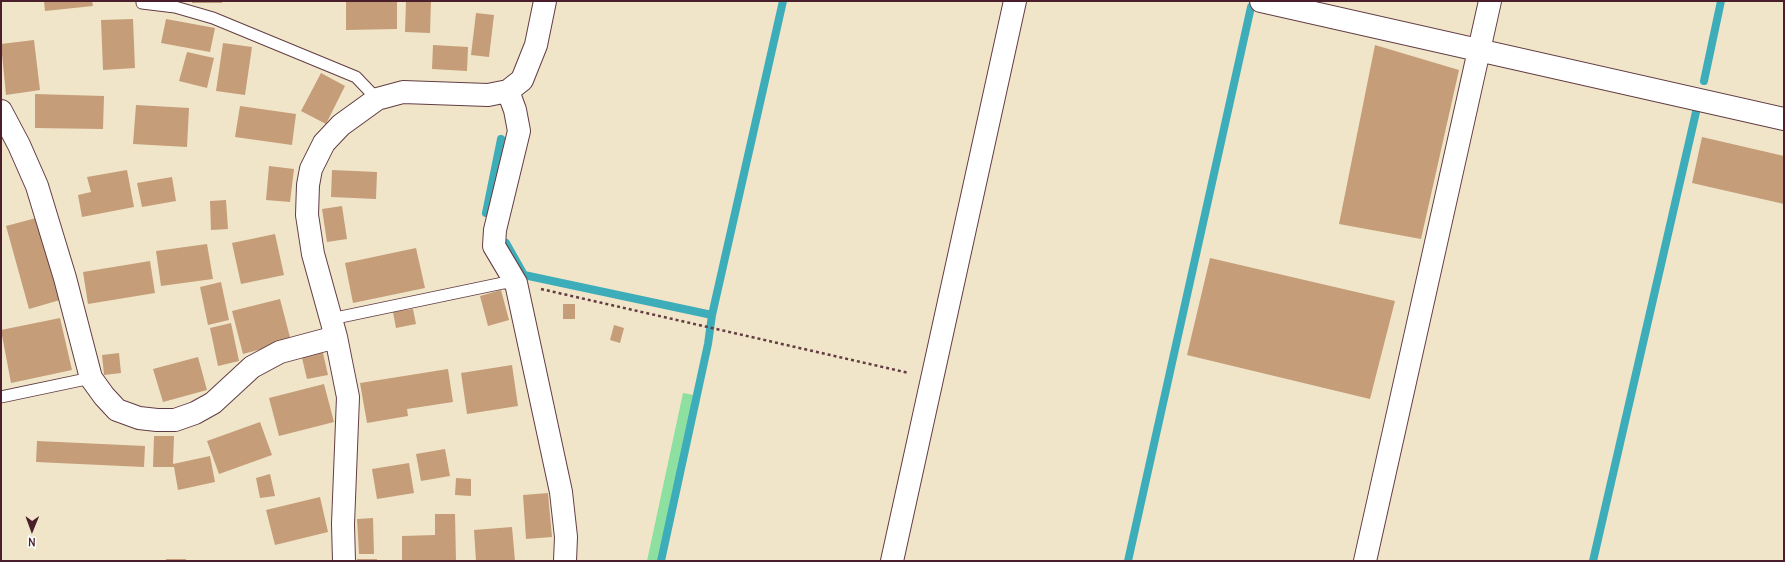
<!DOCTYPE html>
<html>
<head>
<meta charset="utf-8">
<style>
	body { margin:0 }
	#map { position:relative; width:1785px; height:562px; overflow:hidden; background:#f0e5c9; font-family:Delius,sans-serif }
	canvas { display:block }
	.frame { position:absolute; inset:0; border:2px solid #4a1f2b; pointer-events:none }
	.north { position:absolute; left:12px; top:510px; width:40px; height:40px; -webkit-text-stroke:3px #fff; paint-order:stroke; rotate:181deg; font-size:11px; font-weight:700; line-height:16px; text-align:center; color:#4a1f2b }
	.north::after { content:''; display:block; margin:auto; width:14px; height:18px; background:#4a1f2b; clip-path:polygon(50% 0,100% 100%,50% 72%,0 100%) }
</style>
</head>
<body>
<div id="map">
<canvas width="1785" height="562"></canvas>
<div class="frame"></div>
<div class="north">N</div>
</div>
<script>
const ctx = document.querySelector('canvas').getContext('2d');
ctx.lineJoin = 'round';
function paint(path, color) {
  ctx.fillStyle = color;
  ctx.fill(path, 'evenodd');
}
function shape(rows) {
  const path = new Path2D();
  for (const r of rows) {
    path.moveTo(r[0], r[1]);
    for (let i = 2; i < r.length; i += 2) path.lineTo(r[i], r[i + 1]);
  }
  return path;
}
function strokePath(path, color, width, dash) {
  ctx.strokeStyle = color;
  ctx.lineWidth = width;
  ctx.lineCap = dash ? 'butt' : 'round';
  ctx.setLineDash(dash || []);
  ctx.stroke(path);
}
paint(shape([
	[683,393,694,395,658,561,647,561]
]), '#8ee0a0');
strokePath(shape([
	[1704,81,1721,1],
	[486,213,501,139],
	[506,243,524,275,712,315,708,344,661,561],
	[712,315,783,1],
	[1128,561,1251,7],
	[1593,561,1696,112]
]), '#3dadba', 8);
paint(shape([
	[44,1,92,1,93,6,45,11],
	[192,1,222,1,222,3,192,3],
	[346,1,397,1,397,29,346,30],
	[406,1,431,1,430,33,405,32],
	[476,13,494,15,489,57,471,55],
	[133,19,135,68,103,70,101,20],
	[166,19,215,28,210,52,161,43],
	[34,40,40,90,6,95,1,44],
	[223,43,252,47,245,95,216,91],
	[433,45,468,47,467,71,432,69],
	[1375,45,1459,70,1421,239,1339,224],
	[187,52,214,58,207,88,179,81],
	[321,73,345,86,326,124,301,111],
	[35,94,104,96,103,129,35,128],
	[136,105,189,108,187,147,133,144],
	[240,106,296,114,292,145,235,137],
	[1702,137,1784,156,1784,204,1692,183],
	[269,166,294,169,290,202,266,200],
	[127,170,134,207,82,217,78,195,91,192,87,177],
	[332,170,377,172,376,199,331,197],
	[172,177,176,201,142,207,137,183],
	[226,200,228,229,211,230,210,201],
	[342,206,347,239,327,242,322,209],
	[36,218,60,300,29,309,6,226],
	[275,234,284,275,241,284,232,243],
	[207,244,213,279,161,286,156,251],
	[416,248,425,288,353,303,345,263],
	[1210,258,1395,301,1370,399,1187,355],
	[150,261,155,293,88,304,83,272],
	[221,282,229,320,208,325,200,287],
	[501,290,509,320,488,326,480,296],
	[280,299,291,341,243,354,232,311],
	[563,304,575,304,575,319,563,319],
	[413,309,416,324,396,328,393,312],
	[60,318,72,370,11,383,1,330],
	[231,323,239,361,218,366,210,328],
	[614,325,624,328,620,343,610,340],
	[317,351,323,353,328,375,307,379,301,354],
	[119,353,121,373,104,375,102,355],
	[198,357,207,390,163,402,153,369],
	[512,365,518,406,467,414,461,373],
	[448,369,453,402,407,409,408,416,367,423,360,383],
	[324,384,334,422,279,436,269,398],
	[260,422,272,455,219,474,207,441],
	[154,436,174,436,173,464,210,456,215,482,178,490,174,467,153,467],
	[37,441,145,446,144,467,36,462],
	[445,449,450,476,421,481,416,454],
	[409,463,414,493,377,499,372,469],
	[270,474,275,496,260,498,256,478],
	[456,478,471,479,471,496,455,495],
	[548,493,552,537,526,539,523,495],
	[320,497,328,532,275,545,266,510],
	[435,514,455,514,456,561,402,561,402,536,435,535],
	[373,518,374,554,359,554,357,519],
	[512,527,515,561,476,561,474,530],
	[166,559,186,559,186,561,166,561],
	[357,559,377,559,377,561,357,561]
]), '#c59d79');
const service = shape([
	[142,1,142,3,175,7,213,18,356,77,377,99],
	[331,319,503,283,516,283],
	[1,397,91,378]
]);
const minor = shape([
	[1261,1,1784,119],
	[508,91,515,110,519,131,495,230,494,246,516,283,561,492,566,537,565,561],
	[1,111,19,145,37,186,65,278,91,378,104,396,117,410,139,418,157,420,175,420,195,413,213,403,252,367,280,352,336,337],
	[344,561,343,524,348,397,336,337,313,254,307,215,308,185,311,169,324,143,341,125,377,99,403,92,488,95,508,91,522,80,536,45,545,1],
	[892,561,1015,1],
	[1365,561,1490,1]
]);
strokePath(service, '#633d43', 13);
strokePath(minor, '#633d43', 24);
strokePath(shape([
	[541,289,909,373]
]), '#633d43', 2.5, [3, 3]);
strokePath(service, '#fff', 11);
strokePath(minor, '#fff', 22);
</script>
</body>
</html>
